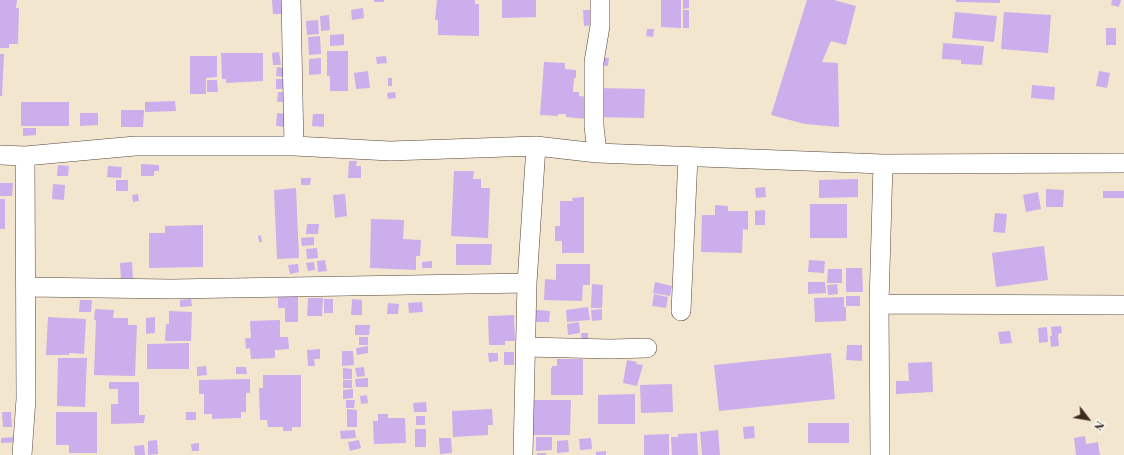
<!DOCTYPE html>
<html>
<head>
<meta charset="utf-8">
<style>
	body { margin:0 }
	#map { position:relative; width:1124px; height:455px; overflow:hidden; background:#f2e6cf; font-family:"Libre Bodoni",serif }
	canvas { display:block }
	.north { position:absolute; left:1068px; top:399px; width:40px; height:40px; -webkit-text-stroke:3px #f6f6f2; paint-order:stroke; rotate:121deg; font-size:11px; font-weight:700; line-height:16px; text-align:center; color:#3b2a1e }
	.north::after { content:''; display:block; margin:auto; width:14px; height:18px; background:#3b2a1e; clip-path:polygon(50% 0,100% 100%,50% 72%,0 100%) }
</style>
</head>
<body>
<div id="map">
<canvas width="1124" height="455"></canvas>
<div class="north">N</div>
</div>
<script>
const ctx = document.querySelector('canvas').getContext('2d');
ctx.lineJoin = 'round';
function paint(path, color) {
  ctx.fillStyle = color;
  ctx.fill(path, 'evenodd');
}
function shape(rows) {
  const path = new Path2D();
  for (const r of rows) {
    path.moveTo(r[0], r[1]);
    for (let i = 2; i < r.length; i += 2) path.lineTo(r[i], r[i + 1]);
  }
  return path;
}
function strokePath(path, color, width, dash) {
  ctx.strokeStyle = color;
  ctx.lineWidth = width;
  ctx.lineCap = dash ? 'butt' : 'round';
  ctx.setLineDash(dash || []);
  ctx.stroke(path);
}
paint(shape([
	[0,0,17,0,16,8,19,8,18,44,9,44,9,48,0,48],
	[272,0,285,0,286,14,273,14],
	[374,0,384,0,384,2,374,2],
	[437,0,475,0,475,4,479,4,479,36,438,35,438,20,435,20],
	[502,0,536,0,536,17,502,18],
	[661,0,681,0,681,28,661,27],
	[683,0,689,0,689,8,683,9],
	[807,0,834,0,856,6,846,45,831,41,822,62,838,63,839,127,805,124,771,115],
	[956,0,1000,0,1000,3,956,2],
	[1112,0,1121,0,1119,7,1111,5],
	[363,8,364,18,352,20,351,10],
	[583,10,593,10,594,25,584,26],
	[683,10,689,10,689,28,683,28],
	[955,12,997,16,994,42,952,38],
	[1004,12,1051,15,1048,53,1001,49],
	[329,15,330,30,321,31,320,16],
	[318,20,319,34,307,35,306,21],
	[1106,28,1116,28,1116,45,1106,45],
	[647,29,654,29,653,37,646,36],
	[344,34,344,45,330,46,330,35],
	[320,36,321,54,309,55,308,37],
	[943,43,984,46,982,65,961,64,961,60,942,59],
	[327,51,348,51,348,91,330,91,330,76,327,76],
	[279,52,281,65,273,65,272,53],
	[221,53,263,53,263,81,226,83,226,79,222,79],
	[0,54,4,54,2,96,0,96],
	[190,56,217,56,217,77,206,78,206,94,190,94],
	[386,56,387,63,377,64,376,57],
	[597,57,609,58,608,66,596,65],
	[321,58,321,74,309,75,309,59],
	[544,62,565,63,565,69,576,70,576,78,574,78,573,92,579,92,579,96,590,97,588,119,566,117,566,114,558,114,558,116,540,115],
	[277,67,285,68,284,77,276,76],
	[368,71,370,88,356,89,354,73],
	[1099,71,1110,73,1107,88,1096,86],
	[388,78,392,78,392,86,388,86],
	[276,79,285,79,285,89,276,89],
	[207,80,217,80,218,92,207,92],
	[1032,85,1055,87,1054,100,1031,98],
	[597,88,645,89,644,118,596,117],
	[278,92,288,92,287,102,277,102],
	[395,92,396,98,388,99,387,93],
	[175,101,176,111,145,112,145,102],
	[21,102,69,102,69,126,21,126],
	[121,110,144,110,143,127,121,127],
	[80,113,98,113,98,125,80,126],
	[277,113,287,114,286,127,276,126],
	[313,114,324,114,324,127,312,126],
	[23,128,36,128,36,135,23,136],
	[349,161,357,161,356,166,361,166,361,178,348,178],
	[141,164,159,165,159,171,154,171,154,176,141,176],
	[58,165,69,166,68,176,57,176],
	[108,166,122,167,121,178,107,177],
	[454,171,474,171,473,179,481,179,481,188,490,188,488,238,451,236],
	[301,178,311,178,310,185,301,185],
	[858,179,858,197,819,198,819,180],
	[116,180,128,180,128,191,116,191],
	[0,183,13,183,12,196,0,196],
	[53,184,65,185,64,200,52,199],
	[765,187,766,197,756,198,755,188],
	[296,188,299,258,277,259,274,190],
	[1046,189,1064,190,1063,207,1046,207],
	[1103,191,1124,191,1124,198,1103,198],
	[1038,192,1041,209,1026,212,1023,195],
	[138,194,139,201,133,202,132,195],
	[345,194,347,216,335,218,333,195],
	[584,197,584,253,562,253,562,241,555,241,555,226,560,226,560,201,573,201,572,198],
	[0,199,5,199,5,229,0,229],
	[810,204,847,204,847,238,810,238],
	[715,205,728,206,728,211,748,211,748,230,743,229,742,253,701,252,702,215,715,215],
	[765,210,765,225,755,225,755,211],
	[995,213,1007,214,1005,233,993,232],
	[371,219,404,220,403,239,421,240,420,256,416,256,416,270,370,268],
	[307,224,319,224,318,234,306,234],
	[203,225,203,267,149,268,149,233,165,233,165,226],
	[261,235,262,242,259,242,258,236],
	[314,237,314,245,302,246,301,238],
	[456,244,492,244,491,265,456,265],
	[1044,246,1048,280,996,287,992,253],
	[317,248,318,258,307,259,306,249],
	[325,260,327,271,318,272,317,261],
	[809,260,825,261,824,273,808,272],
	[432,261,432,268,422,268,422,262],
	[132,262,133,278,121,279,120,263],
	[314,262,315,270,308,271,306,263],
	[298,264,299,272,290,274,288,265],
	[556,264,590,264,590,285,583,285,582,301,544,300,545,279,556,280],
	[846,268,862,268,863,292,846,292],
	[828,269,842,269,842,283,827,283],
	[655,282,672,286,670,296,653,293],
	[808,282,825,282,826,293,808,294],
	[592,284,603,285,602,308,591,308],
	[837,284,838,294,828,295,827,285],
	[654,294,668,297,666,308,652,306],
	[846,296,860,296,860,306,846,306],
	[278,297,298,297,298,322,285,322,285,308,278,308],
	[844,297,844,307,846,307,846,321,815,322,814,298],
	[308,298,323,298,322,316,307,316],
	[191,299,192,306,180,307,180,300],
	[324,299,333,299,333,313,324,313],
	[352,299,362,300,362,315,351,315],
	[80,300,92,300,91,312,79,312],
	[422,302,423,312,409,313,408,303],
	[388,303,399,304,398,314,387,314],
	[588,307,590,320,567,322,566,310],
	[95,309,114,310,113,318,128,318,128,325,137,325,135,376,94,375,96,320,94,320],
	[602,309,602,320,592,321,591,310],
	[536,310,550,311,549,322,536,322],
	[169,311,192,312,191,341,165,341,166,324,169,324],
	[514,315,515,341,505,341,505,345,489,345,488,316],
	[48,317,86,319,84,354,69,353,69,355,46,355],
	[155,317,155,333,146,334,146,318],
	[280,320,280,337,288,337,289,349,275,350,275,358,251,359,250,348,246,349,245,338,251,338,250,321],
	[579,322,580,333,568,335,567,324],
	[355,325,370,325,369,335,355,335],
	[1061,326,1062,333,1058,334,1059,346,1051,347,1050,336,1052,336,1051,327],
	[1047,327,1048,342,1039,343,1038,328],
	[1010,331,1012,343,1000,344,998,332],
	[581,333,588,333,588,342,582,342],
	[359,337,368,337,368,345,359,345],
	[189,343,189,369,147,369,147,344],
	[847,345,862,345,862,361,846,360],
	[368,346,368,353,357,355,356,348],
	[320,349,320,359,314,359,315,366,308,366,307,350],
	[342,351,353,351,354,365,342,366],
	[504,352,514,352,514,365,504,365],
	[488,353,498,353,498,361,489,362],
	[831,353,835,399,719,411,714,365],
	[58,358,87,358,85,407,57,406],
	[557,359,583,359,583,395,551,395,551,368,552,368,552,366,557,366],
	[627,360,637,362,636,364,643,365,637,386,623,383],
	[932,362,933,392,896,394,896,381,909,381,908,363],
	[206,366,207,375,197,376,197,367],
	[236,367,246,367,247,374,236,374],
	[364,367,365,376,357,377,355,368],
	[343,368,352,369,352,379,343,379],
	[263,375,301,375,301,427,292,427,292,431,283,431,283,427,268,427,267,420,260,420,259,388,263,388],
	[368,378,368,387,356,387,355,379],
	[250,379,250,393,246,393,246,412,241,412,241,418,212,419,212,414,204,414,204,394,199,394,199,380],
	[343,380,352,380,352,388,343,388],
	[109,382,139,382,139,415,145,415,144,423,111,424,111,404,118,404,118,389,109,389],
	[672,384,673,412,641,413,640,385],
	[353,389,353,398,343,399,343,390],
	[635,394,635,424,598,424,598,395],
	[367,395,368,403,361,404,360,396],
	[346,400,355,400,354,408,346,408],
	[527,400,571,400,570,435,526,435],
	[426,402,427,412,414,412,413,403],
	[347,409,357,410,357,427,347,427],
	[492,409,493,425,488,425,488,435,453,437,452,411],
	[2,412,11,412,12,427,3,427],
	[56,412,97,412,97,453,69,453,69,445,56,445],
	[186,412,196,412,196,420,186,420],
	[378,414,388,414,388,418,405,418,406,443,374,444,373,421,378,421],
	[416,416,425,416,425,425,416,425],
	[808,423,849,423,849,443,808,443],
	[754,426,755,438,744,439,743,427],
	[415,429,426,429,426,447,415,447],
	[355,430,356,438,341,439,340,431],
	[718,430,720,455,702,455,700,432],
	[697,433,698,455,672,455,671,437,678,437,678,434],
	[669,434,669,455,644,455,644,435],
	[1085,436,1086,444,1098,442,1100,455,1076,455,1074,438],
	[15,437,21,442,1,443,1,438],
	[536,437,552,437,552,450,536,451],
	[439,438,451,438,452,453,440,454],
	[591,438,592,449,580,450,579,439],
	[157,440,158,454,148,455,148,441],
	[359,440,361,448,350,451,348,442],
	[568,440,569,452,557,453,557,441],
	[199,443,199,451,192,451,191,444],
	[144,445,145,455,135,455,134,446],
	[606,451,606,455,596,455,596,452],
	[537,453,546,453,546,455,537,455]
]), '#cbaeeb');
const minor = shape([
	[291,0,294,146],
	[597,153,594,126,594,62,600,26,600,0],
	[0,155,25,156,135,146,294,146,390,151,536,146,597,153,883,164,1124,163],
	[26,287,172,289,527,283],
	[879,304,1124,305],
	[681,311,688,157],
	[526,347,611,349,647,348],
	[22,455,26,399,25,156],
	[523,455,527,283,536,146],
	[880,455,879,304,883,164]
]);
strokePath(minor, '#564639', 20);
strokePath(minor, '#fff', 19);
</script>
</body>
</html>
